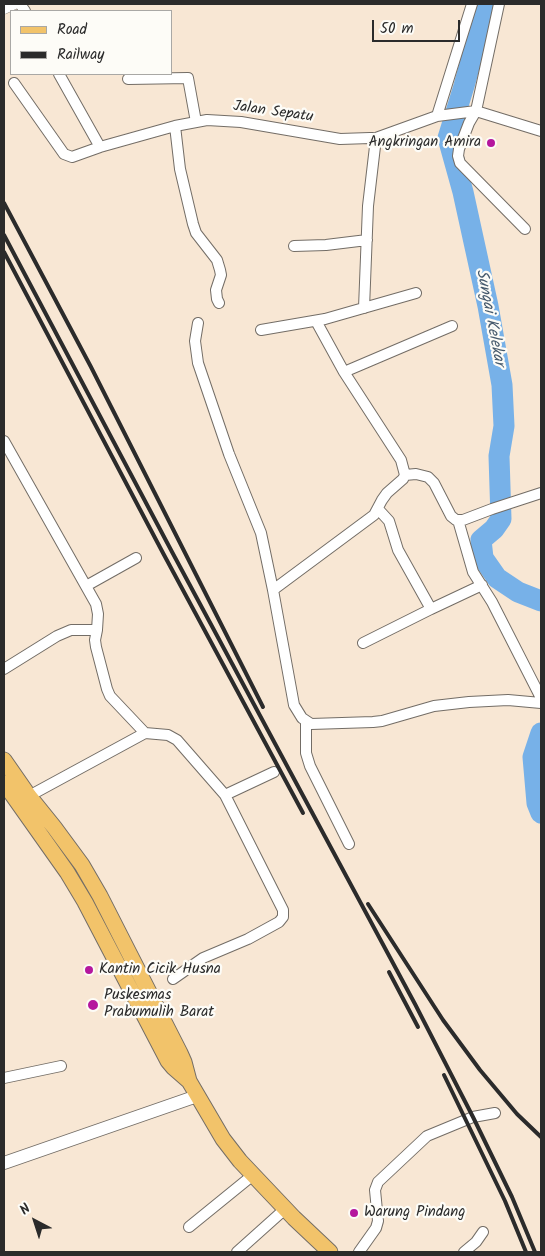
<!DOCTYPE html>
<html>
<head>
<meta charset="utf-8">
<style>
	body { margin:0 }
	#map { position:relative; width:545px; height:1256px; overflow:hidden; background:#f8e7d4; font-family:Kalam,sans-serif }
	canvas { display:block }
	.frame { position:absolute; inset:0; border:5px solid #2b2b2b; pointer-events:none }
	.legend { position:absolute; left:10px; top:10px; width:162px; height:65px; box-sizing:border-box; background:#fdfcf7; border:1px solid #a9a8a5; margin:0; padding:6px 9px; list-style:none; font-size:15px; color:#2b2b2b }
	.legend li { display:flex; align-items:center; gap:10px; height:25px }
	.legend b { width:25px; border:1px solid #a9a8a5 }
	.north { position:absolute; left:10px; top:1196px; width:50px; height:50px; -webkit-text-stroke:4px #fdfcf7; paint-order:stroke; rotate:320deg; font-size:14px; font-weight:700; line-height:20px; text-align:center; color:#2b2b2b }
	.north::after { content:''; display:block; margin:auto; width:18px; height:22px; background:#2b2b2b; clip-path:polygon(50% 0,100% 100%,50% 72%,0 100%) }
	.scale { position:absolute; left:372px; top:20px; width:88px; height:22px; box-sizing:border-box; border:2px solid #2b2b2b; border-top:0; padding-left:6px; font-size:15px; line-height:18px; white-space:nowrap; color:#2b2b2b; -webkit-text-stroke:4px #fdfcf7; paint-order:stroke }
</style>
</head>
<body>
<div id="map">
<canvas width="545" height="1256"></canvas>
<div class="frame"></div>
<ul class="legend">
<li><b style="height:6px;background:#f2c36a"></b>Road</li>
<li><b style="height:6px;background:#2b2b2b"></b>Railway</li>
</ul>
<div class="north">N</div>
<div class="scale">50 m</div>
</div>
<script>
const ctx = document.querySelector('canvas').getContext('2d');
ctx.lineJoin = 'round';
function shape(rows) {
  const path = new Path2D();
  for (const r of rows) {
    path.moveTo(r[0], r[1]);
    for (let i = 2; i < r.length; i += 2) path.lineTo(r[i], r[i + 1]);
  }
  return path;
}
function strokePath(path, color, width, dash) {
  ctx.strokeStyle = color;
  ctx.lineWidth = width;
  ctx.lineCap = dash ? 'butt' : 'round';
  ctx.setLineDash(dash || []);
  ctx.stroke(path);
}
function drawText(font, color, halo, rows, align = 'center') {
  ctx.font = font + ' Kalam,sans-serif';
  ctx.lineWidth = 4.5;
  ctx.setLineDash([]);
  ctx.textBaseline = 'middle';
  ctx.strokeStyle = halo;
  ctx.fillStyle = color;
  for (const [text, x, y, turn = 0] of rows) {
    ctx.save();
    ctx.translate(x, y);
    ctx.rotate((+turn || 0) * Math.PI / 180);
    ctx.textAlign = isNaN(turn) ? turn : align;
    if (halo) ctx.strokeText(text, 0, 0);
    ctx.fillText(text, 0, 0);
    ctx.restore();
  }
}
strokePath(shape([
	[486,4,464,86,448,138,463,192,488,306,502,385,504,426,499,456,501,519,494,529,481,540,483,558,497,578,518,592,541,601],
	[541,733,533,757,537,803,541,813]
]), '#77b1e8', 21);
const pedestrian = shape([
	[4,10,17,4]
]);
const minor = shape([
	[20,4,25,11],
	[499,4,476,111,469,123,459,149,458,156,460,163,525,229],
	[59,74,100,147],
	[128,79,188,78,196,122],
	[14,83,64,154,72,157,100,147,175,126,207,120,241,122,340,139,370,138,376,138,437,116,476,111,541,131],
	[437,116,472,4],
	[175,126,180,169,193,224,196,233,217,260,220,270,221,275,216,290,217,299,219,303],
	[294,246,326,245,367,240],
	[364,308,368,206,376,138],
	[198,323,195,341,198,363,229,454,261,533,273,590,294,705,302,718,311,724,373,722,382,721,434,706,469,702,508,700,541,703],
	[261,330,325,319,416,293],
	[344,372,452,326],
	[4,441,96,604,98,614,97,630,71,630,57,636,4,669],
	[405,475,416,474,428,477,434,483,451,516,456,520,463,520,492,509,541,493],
	[378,509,389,521,398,550,431,609,482,585],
	[458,520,473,572,492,602,541,698],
	[86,586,136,558],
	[273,590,374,515,382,500,387,493,403,479,405,475,401,460,344,372,316,321],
	[97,630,95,640,96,647,107,689,110,696,145,733,168,735,177,740,225,795,274,772],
	[363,643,431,609],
	[306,721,306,753,310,766,349,844],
	[25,799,29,796,145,733],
	[173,979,203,958,248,939,279,922,283,917,283,910,225,795],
	[4,1078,61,1066],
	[189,1227,253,1175],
	[237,1252,285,1209],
	[359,1252,376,1228,378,1221,375,1190,378,1182,427,1136,473,1117,495,1113],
	[464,1252,476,1242,483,1232]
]);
const tertiary = shape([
	[4,1163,197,1096]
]);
const primary = shape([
	[4,760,29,796,54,827,82,865,100,896,180,1053,184,1062,189,1081,223,1139,240,1161,294,1218,330,1252],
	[4,783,67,872,85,902,168,1061,173,1067,189,1081]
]);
strokePath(pedestrian, '#736d66', 9);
strokePath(minor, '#736d66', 12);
strokePath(tertiary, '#736d66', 14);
strokePath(primary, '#736d66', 17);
strokePath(pedestrian, '#fff', 8);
strokePath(minor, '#fff', 10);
strokePath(tertiary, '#fff', 12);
strokePath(primary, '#f2c36a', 15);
strokePath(shape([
	[4,203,91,367,263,707],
	[4,235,171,550,415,1004,473,1117,512,1197,535,1252],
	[4,252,163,553,303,813],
	[368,904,443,1020,480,1070,517,1114,541,1137],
	[389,972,418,1027],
	[444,1075,505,1201,526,1252]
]), '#2b2b2b', 4);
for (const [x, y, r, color] of [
	[491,143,5,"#b5179e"],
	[89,970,5,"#b5179e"],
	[93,1005,6,"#b5179e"],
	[354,1213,5,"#b5179e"]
]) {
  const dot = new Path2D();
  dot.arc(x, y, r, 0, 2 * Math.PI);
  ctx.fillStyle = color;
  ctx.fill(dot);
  strokePath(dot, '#fdfcf7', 2);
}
drawText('15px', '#2b2b2b', '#fdfcf7', [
	["Jalan Sepatu",273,113,8]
]);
drawText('15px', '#2b2b2b', '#fdfcf7', [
	["Angkringan Amira",481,143,"right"],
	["Kantin Cicik Husna",99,970],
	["Puskesmas",104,996],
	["Prabumulih Barat",104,1013],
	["Warung Pindang",364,1213]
], 'left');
drawText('italic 16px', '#465a6d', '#fdfcf7', [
	["Sungai Kelekar",489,318,79]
]);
</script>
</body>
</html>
